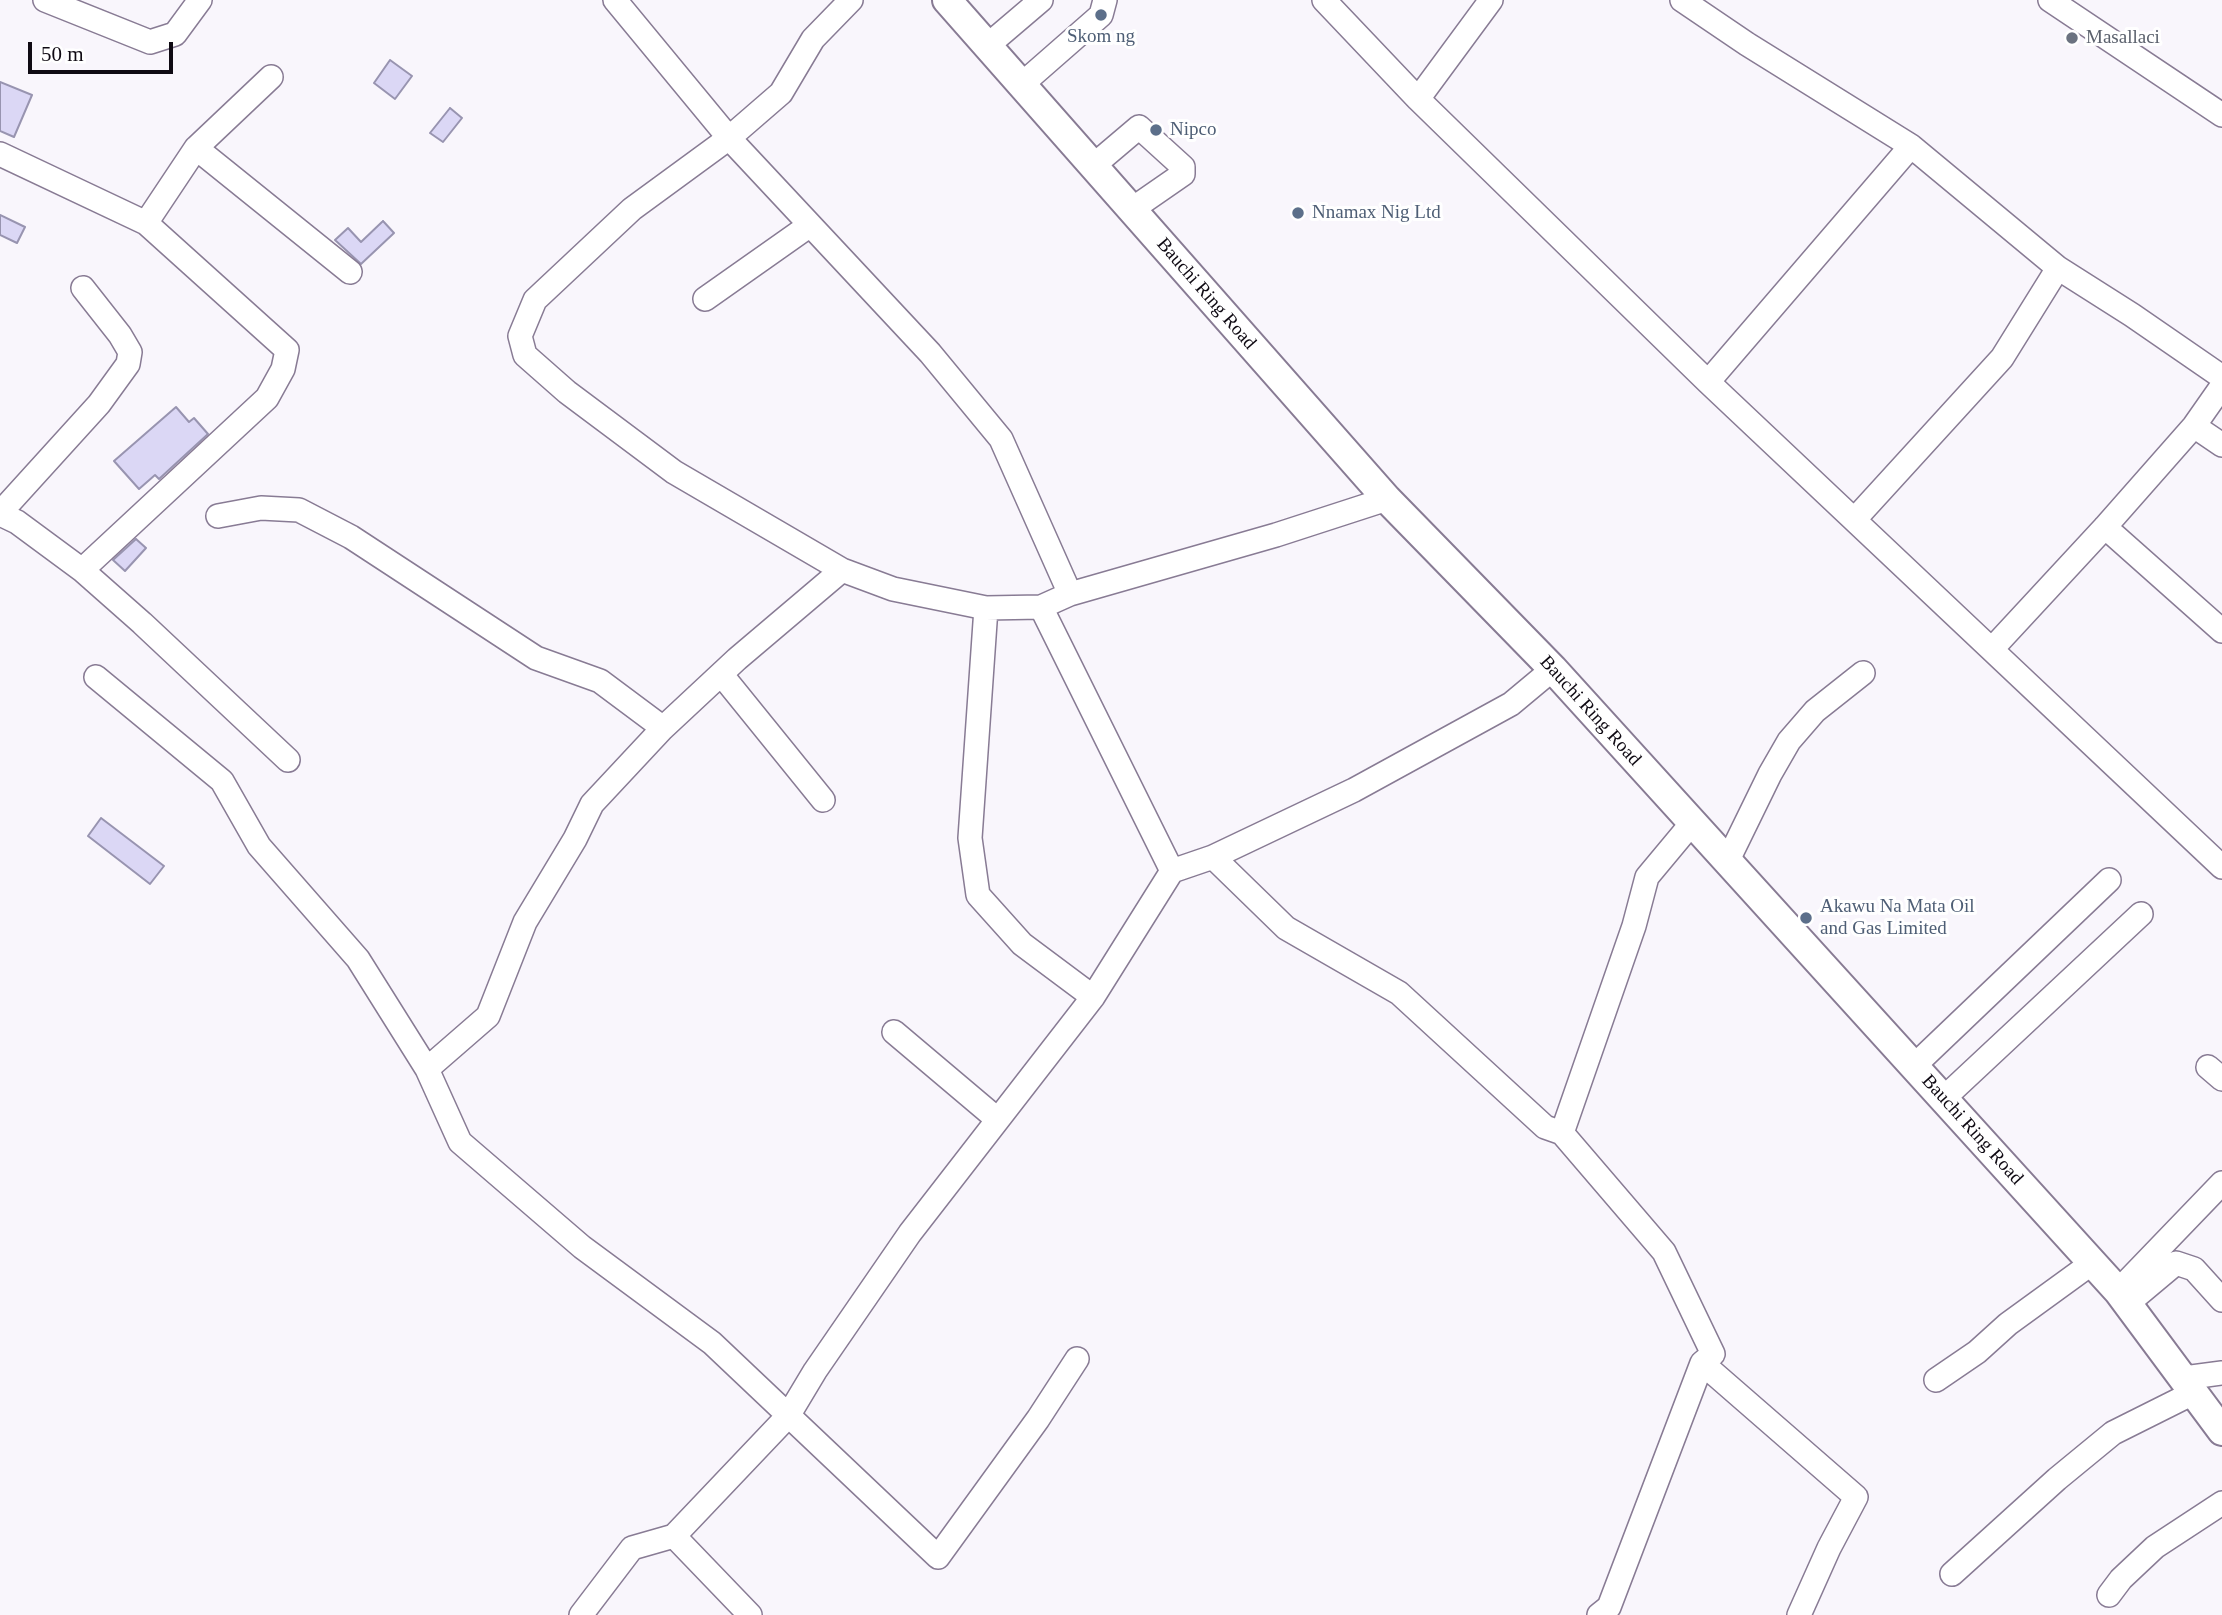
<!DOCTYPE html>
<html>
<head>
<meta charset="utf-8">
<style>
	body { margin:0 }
	#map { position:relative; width:2222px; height:1615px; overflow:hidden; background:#f9f6fc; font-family:"Times New Roman",serif }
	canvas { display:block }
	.scale { position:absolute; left:28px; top:42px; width:145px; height:32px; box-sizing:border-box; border:4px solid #0f0a13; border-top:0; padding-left:9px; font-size:21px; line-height:24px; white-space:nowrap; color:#0f0a13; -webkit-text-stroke:5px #fff; paint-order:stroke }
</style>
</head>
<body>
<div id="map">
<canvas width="2222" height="1615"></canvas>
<div class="scale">50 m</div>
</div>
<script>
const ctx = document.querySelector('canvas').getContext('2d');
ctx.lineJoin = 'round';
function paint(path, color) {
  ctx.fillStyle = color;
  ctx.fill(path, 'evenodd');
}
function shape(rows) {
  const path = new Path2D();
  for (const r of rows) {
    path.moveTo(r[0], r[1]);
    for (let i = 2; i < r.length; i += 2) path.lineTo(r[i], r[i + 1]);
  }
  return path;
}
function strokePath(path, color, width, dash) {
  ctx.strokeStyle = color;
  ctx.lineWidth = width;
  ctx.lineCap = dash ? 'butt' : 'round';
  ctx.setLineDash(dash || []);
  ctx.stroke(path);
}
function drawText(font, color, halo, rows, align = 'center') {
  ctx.font = font + ' "Times New Roman",serif';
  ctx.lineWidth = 6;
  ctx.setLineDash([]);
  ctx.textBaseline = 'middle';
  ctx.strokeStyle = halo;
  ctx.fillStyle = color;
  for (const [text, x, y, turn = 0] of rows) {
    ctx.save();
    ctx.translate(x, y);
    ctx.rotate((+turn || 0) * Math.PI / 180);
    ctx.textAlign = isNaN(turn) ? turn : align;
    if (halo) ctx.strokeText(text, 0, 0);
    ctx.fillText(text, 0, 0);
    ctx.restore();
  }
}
const building = shape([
	[390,60,412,76,395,99,374,83,390,60],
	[0,82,32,95,14,137,0,131,0,82],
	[450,108,462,118,443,142,430,133,450,108],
	[0,215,25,227,17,243,0,235,0,215],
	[383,221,394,233,361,264,335,240,348,228,361,242,383,221],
	[176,407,189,422,194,418,208,434,159,479,155,475,139,489,114,461,176,407],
	[136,539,146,548,125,571,113,560,136,539],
	[101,818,164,866,150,884,88,836,101,818]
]);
paint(building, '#dbd7f5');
strokePath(building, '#9894b0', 2);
const minor = shape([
	[45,0,150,42,175,34,200,0],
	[615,0,729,138,930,353,1001,439,1070,594],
	[1324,0,1418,99,1708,382,2222,867],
	[1682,0,1747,44,1911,146,2058,268,2132,315,2222,377],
	[2050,0,2222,115],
	[987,46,1041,0],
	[1021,85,1101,15,1105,0],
	[1418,99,1491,0],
	[196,148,350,272],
	[0,154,146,223,196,148,271,77],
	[1093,166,1139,127,1183,167,1183,174,1131,210],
	[705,299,810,225],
	[1708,382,1911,146],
	[2194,426,2222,445],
	[0,513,99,404,128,364,130,352,120,335,83,288],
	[0,514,17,522,82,570,142,623,288,760],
	[218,516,261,508,299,510,351,537,536,658,600,681,663,728],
	[1855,519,2002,358,2058,268],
	[2105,527,2222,631],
	[82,570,267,398,283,369,287,350,146,223],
	[842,570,674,472,567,392,525,355,520,336,535,300,632,209,729,138,781,93,813,39,851,0],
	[1041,607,1172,871],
	[986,608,970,838,978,895,1022,944,1093,997],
	[1992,649,2105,527,2194,426,2222,386],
	[721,674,823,800],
	[96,677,222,781,259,846,358,959,427,1069,460,1142,582,1247,712,1343,938,1557,1038,1419,1077,1359],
	[1213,857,1286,928,1399,993,1545,1127,1562,1133],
	[1727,862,1770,774,1789,741,1815,711,1863,673],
	[894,1032,997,1119],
	[1914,1066,2109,880],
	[2208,1067,2222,1079],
	[427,1069,488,1016,525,922,575,839,592,804,663,728,737,659,842,570,893,589,986,608,1041,607,1070,594,1276,535,1387,499],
	[1943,1099,2141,914],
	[2118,1291,2222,1183],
	[2127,1304,2176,1263,2194,1269,2222,1300],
	[1702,1363,1856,1497,1829,1548,1799,1615],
	[2184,1378,2222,1373],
	[1936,1380,1977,1352,2008,1324,2092,1263],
	[674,1536,750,1615],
	[1952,1574,2057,1479,2113,1433,2195,1392],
	[2109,1595,2121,1579,2155,1547,2222,1503],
	[581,1615,632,1548,674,1536,788,1416,815,1371,910,1233,1093,997,1172,871,1213,857,1354,790,1511,704,1553,669],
	[1599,1615,1609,1607,1702,1363,1713,1354,1664,1252,1562,1133,1634,926,1647,877,1692,823]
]);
const major = shape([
	[947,0,1387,499,1553,669,2118,1291,2222,1431]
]);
strokePath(minor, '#887b94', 26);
strokePath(major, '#887b94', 32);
strokePath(minor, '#fff', 23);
strokePath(major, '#fff', 28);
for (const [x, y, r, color] of [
	[1101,15,7,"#5c6f8a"],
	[2072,38,7,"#6b7280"],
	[1156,130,7,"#5c6f8a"],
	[1298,213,7,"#5c6f8a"],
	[1806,918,7,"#5c6f8a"]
]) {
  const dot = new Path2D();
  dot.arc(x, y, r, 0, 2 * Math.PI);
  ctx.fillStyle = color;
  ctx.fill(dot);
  strokePath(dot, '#fff', 2.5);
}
drawText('19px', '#4e5e75', '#fff', [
	["Skom ng",1101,37,"center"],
	["Nipco",1170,130],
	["Nnamax Nig Ltd",1312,213],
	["Akawu Na Mata Oil",1820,907],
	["and Gas Limited",1820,929]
], 'left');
drawText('19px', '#5b616d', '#fff', [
	["Masallaci",2086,38]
], 'left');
drawText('19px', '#0f0a13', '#fff', [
	["Bauchi Ring Road",1206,294,49],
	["Bauchi Ring Road",1590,711,48],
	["Bauchi Ring Road",1972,1130,48]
]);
</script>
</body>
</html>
